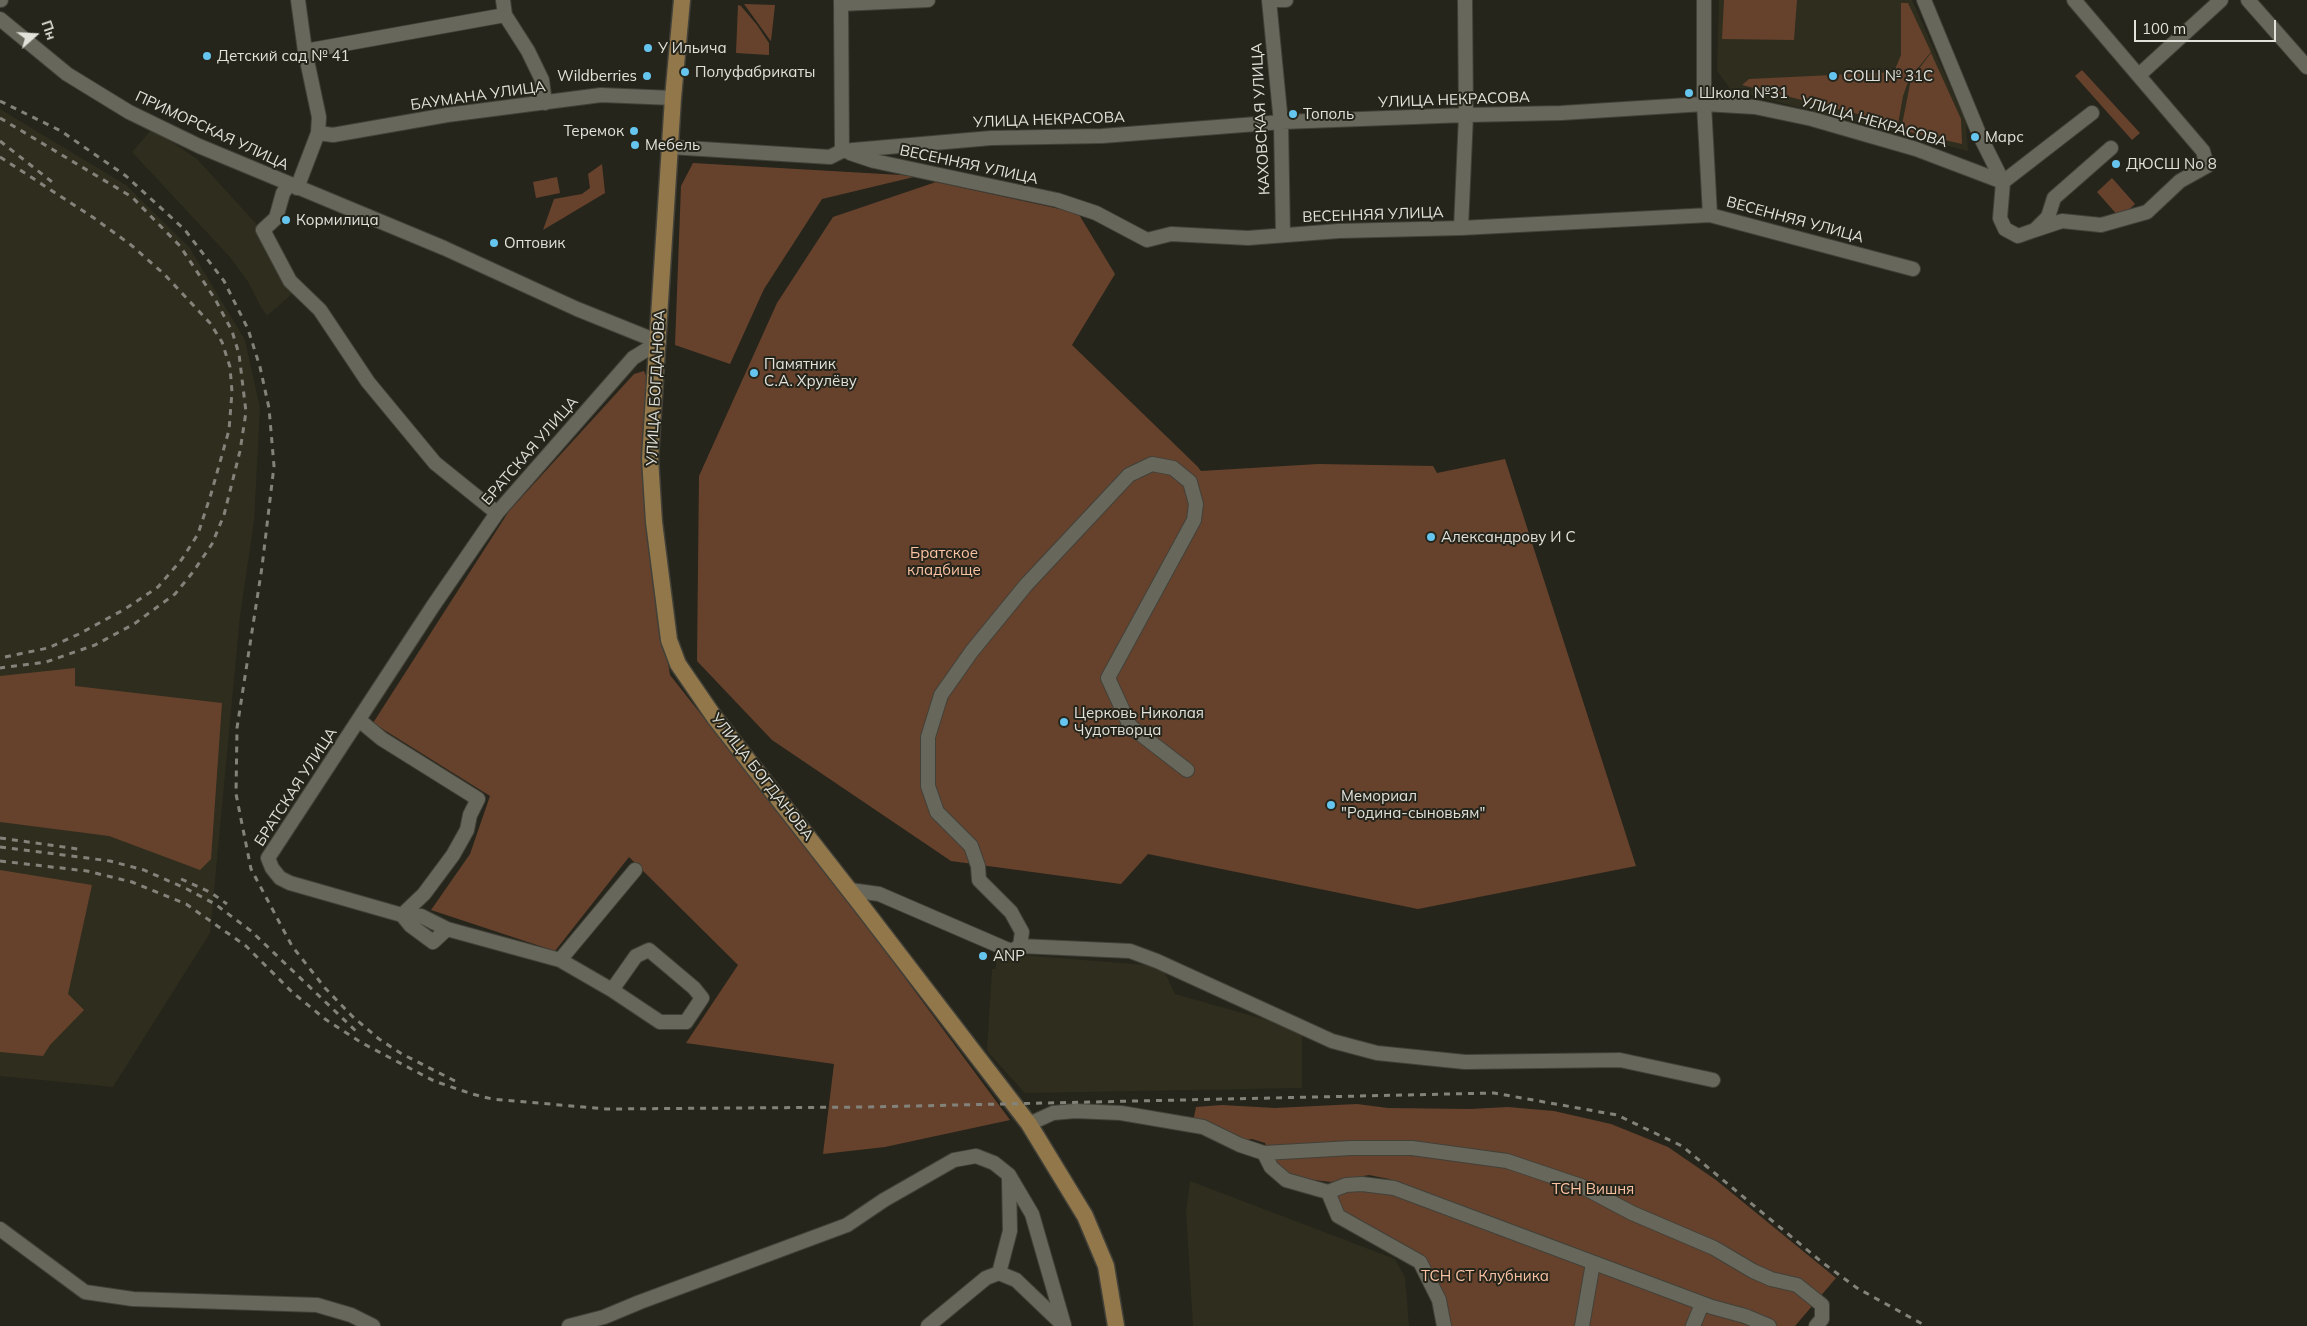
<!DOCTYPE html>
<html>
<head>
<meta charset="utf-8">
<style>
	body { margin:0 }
	#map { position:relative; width:2307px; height:1326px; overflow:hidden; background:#26251b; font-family:Mulish,sans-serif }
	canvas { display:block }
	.north { position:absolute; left:10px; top:10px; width:50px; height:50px; -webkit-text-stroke:4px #26251b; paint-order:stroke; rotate:71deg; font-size:14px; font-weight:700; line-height:20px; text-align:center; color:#e2e1da }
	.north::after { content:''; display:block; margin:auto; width:18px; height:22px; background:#e2e1da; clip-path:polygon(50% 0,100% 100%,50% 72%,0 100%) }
	.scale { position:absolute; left:2134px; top:20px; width:142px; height:22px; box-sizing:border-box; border:2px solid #e2e1da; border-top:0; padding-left:6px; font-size:15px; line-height:18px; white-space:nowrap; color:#e2e1da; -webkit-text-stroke:4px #26251b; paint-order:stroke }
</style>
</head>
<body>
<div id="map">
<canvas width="2307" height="1326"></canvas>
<div class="north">Пн</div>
<div class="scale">100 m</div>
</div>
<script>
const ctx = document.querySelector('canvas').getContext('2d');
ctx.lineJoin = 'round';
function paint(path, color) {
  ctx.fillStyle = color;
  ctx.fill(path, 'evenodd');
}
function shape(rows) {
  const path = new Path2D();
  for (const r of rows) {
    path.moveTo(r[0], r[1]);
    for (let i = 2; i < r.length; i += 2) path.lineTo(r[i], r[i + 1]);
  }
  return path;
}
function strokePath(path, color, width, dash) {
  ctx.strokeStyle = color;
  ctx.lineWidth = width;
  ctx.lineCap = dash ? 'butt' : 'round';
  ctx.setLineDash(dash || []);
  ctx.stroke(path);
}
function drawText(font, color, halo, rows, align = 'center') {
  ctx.font = font + ' Mulish,sans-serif';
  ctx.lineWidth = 4;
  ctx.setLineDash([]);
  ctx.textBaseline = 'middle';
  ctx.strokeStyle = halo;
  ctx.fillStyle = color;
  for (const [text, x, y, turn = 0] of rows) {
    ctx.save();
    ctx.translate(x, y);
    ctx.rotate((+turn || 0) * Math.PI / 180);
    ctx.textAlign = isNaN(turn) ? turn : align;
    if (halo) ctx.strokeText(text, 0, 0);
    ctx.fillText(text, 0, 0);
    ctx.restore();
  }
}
paint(shape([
	[1719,0,1912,0,1966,122,1968,151,1731,90,1717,71],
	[0,109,126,185,189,247,245,340,260,408,254,521,240,616,210,933,113,1087,0,1076],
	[152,129,197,159,271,240,295,291,267,316,261,307,249,283,229,256,132,152],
	[1008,954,1147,965,1164,971,1175,994,1302,1030,1302,1088,1025,1093,987,1051,992,969,996,969,996,955],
	[1190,1181,1395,1259,1405,1277,1409,1326,1193,1326,1186,1212]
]), '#2f2d1d');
paint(shape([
	[1724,0,1797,0,1794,40,1722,39],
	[1901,3,1908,3,1931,52,1909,79,1903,96,1898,124,1742,85,1749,79,1894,72,1901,55],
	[744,4,775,5,771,41,770,40],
	[738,5,741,6,757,25,769,43,769,55,736,53],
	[1931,53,1961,119,1962,144,1901,130,1911,79],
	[2082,70,2140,133,2132,140,2075,76],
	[693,163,918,176,822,199,764,289,730,364,675,345,681,186],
	[602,164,605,193,543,230,554,199,582,194,590,188,588,174],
	[557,177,560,193,536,198,533,182],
	[2112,178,2135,204,2120,218,2097,192],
	[936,182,1078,213,1115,274,1072,345,1197,466,1201,471,1318,464,1433,466,1437,473,1505,459,1636,866,1418,909,1148,854,1121,884,951,861,772,740,697,661,699,476,777,303,833,217],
	[644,371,648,381,643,473,648,541,670,675,846,898,1010,1120,885,1147,823,1154,834,1064,686,1043,738,965,629,857,555,951,431,910,470,854,490,796,373,723,509,511,634,374],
	[75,668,75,686,222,703,211,859,200,870,109,836,0,822,0,676],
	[0,870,92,885,68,994,84,1010,50,1045,43,1056,0,1052],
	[1357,1104,1388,1108,1470,1109,1508,1107,1554,1111,1611,1124,1668,1147,1716,1180,1836,1278,1795,1326,1777,1326,1765,1319,1738,1310,1408,1188,1389,1179,1369,1175,1331,1182,1306,1179,1283,1172,1270,1158,1265,1143,1252,1139,1238,1141,1193,1122,1196,1107,1222,1105,1275,1108],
	[1346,1188,1391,1193,1762,1326,1447,1326,1422,1261,1342,1214,1333,1196]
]), '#66422d');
const minor = shape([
	[0,0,1,0],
	[841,0,842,151],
	[1269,0,1281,123,1283,235],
	[1276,0,1286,0],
	[1704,0,1704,104,1710,215],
	[1924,0,1980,136,2003,182,2000,218,2005,229,2018,236,2035,230,2048,217,2054,198,2111,148],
	[2248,0,2307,67],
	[841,4,928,0],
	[505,15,528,51,542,80,545,103],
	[0,19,67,74,129,112,199,146,444,248,577,309,659,342],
	[305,51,505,15,503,0],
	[2139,75,2221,0],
	[318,133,333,135,447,115,601,95,673,98],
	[670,147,830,157,842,151,991,138,1102,136,1282,122,1466,115,1561,113,1704,104,1755,107,1812,119,1916,149,2003,182],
	[850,153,874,161,1057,200,1096,213,1147,240,1171,234,1248,238,1339,231,1461,228,1710,215,1913,269],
	[2003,182,2092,113],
	[289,185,283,193,276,218,263,230,290,281,320,310,368,382,435,463,497,513],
	[297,188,318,133,319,117,305,51,298,0],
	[1461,228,1466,115,1465,0],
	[2035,230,2062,221,2101,225,2147,212,2180,181,2207,166,2203,151,2074,0],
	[359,720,382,739,478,799,470,815,467,830,453,855,424,894,402,915,290,883,280,878,272,868,268,858,433,606,497,513,633,358,659,342],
	[850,890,879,894,1011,951,1020,946,1022,932,1011,912,979,880,978,866,971,846,937,812,928,786,928,737,941,695,972,651,1026,585,1129,475,1152,464,1173,468,1190,482,1196,504,1194,520,1108,678,1130,726,1187,770],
	[402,915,421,916,447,929,560,960,612,990,636,956,649,950,694,988,702,998,686,1022,660,1022,612,990],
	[402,915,410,925,433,942,447,929],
	[1020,946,1130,951,1157,961,1332,1041,1377,1053,1465,1062,1620,1060,1713,1080],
	[560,960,635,870],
	[1029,1124,1053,1113,1075,1111,1121,1113,1203,1127,1240,1145,1264,1153,1271,1167,1286,1180,1328,1192,1346,1185,1362,1184,1394,1188,1712,1307,1745,1316,1769,1326],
	[1264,1153,1351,1148,1412,1148,1507,1161,1581,1186,1632,1213,1714,1248,1753,1271,1771,1279,1797,1285,1822,1305,1822,1319,1816,1326],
	[1328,1192,1338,1216,1420,1262,1439,1300,1444,1326],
	[0,1229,85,1292,133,1299,317,1305,351,1315,373,1326],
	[999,1273,1010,1231,1009,1178],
	[569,1326,604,1317,640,1302,847,1225,884,1200,954,1160,976,1156,994,1163,1009,1175,1032,1214,1064,1325],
	[928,1326,986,1278,999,1273,1016,1280,1062,1324],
	[1582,1326,1593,1263],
	[1693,1326,1702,1304]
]);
const major = shape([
	[682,0,673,98,650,458,654,522,669,640,678,664,715,718,861,905,1029,1124,1085,1216,1106,1266,1116,1326]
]);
strokePath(minor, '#424139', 16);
strokePath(major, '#424139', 19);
strokePath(minor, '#68675b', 14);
strokePath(major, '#91774a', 16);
strokePath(shape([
	[0,101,61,131,126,176,185,230,224,281,248,329,260,367,269,408,274,466,262,567,237,728,236,794,251,869,292,946,325,988,352,1016,379,1039,402,1054,457,1082],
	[0,118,132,197,180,246,215,299,232,331,239,354,246,412,240,451,224,515,212,544,193,572,175,594,134,624,95,645,46,662,0,668],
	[0,141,56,185],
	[0,157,94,218,131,245,164,274,210,323,222,342,230,367,232,392,229,430,211,494,198,534,182,559,158,587,125,609,79,634,48,648,0,658],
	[0,838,78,849],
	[0,847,110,861,144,870,187,889,215,904,251,931,358,1033],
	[0,861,87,871,132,882,186,904,246,946,292,992,325,1019,362,1043,434,1081,472,1094,492,1099,606,1109,868,1107,1494,1093,1617,1115,1682,1146,1823,1263,1857,1288,1926,1326],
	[181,879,210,892,227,904]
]), '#84837b', 3, [6, 6]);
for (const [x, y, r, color] of [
	[648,48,5,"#65c5ee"],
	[207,56,5,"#65c5ee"],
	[685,72,5,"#65c5ee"],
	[647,76,5,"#65c5ee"],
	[1833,76,5,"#65c5ee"],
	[1689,93,5,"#65c5ee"],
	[1293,114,5,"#65c5ee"],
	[634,131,5,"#65c5ee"],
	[1975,137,5,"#65c5ee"],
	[635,145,5,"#65c5ee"],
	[2116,164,5,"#65c5ee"],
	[286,220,5,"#65c5ee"],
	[494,243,5,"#65c5ee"],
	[754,373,5,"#65c5ee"],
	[1431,537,5,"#65c5ee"],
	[1064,722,5,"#65c5ee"],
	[1331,805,5,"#65c5ee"],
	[983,956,5,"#65c5ee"]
]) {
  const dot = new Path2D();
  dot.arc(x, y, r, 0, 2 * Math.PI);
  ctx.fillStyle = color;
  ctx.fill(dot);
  strokePath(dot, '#26251b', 2);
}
drawText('15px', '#e2e1da', '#26251b', [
	["У Ильича",658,48],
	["Детский сад № 41",217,56],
	["Полуфабрикаты",695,72],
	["Wildberries",637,76,"right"],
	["СОШ № 31С",1843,76],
	["Школа №31",1699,93],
	["Тополь",1303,114],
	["Теремок",624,131,"right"],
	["Марс",1985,137],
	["Мебель",645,145],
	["ДЮСШ No 8",2126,164],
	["Кормилица",296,220],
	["Оптовик",504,243],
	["Памятник",764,364],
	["С.А. Хрулёву",764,381],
	["Александрову И С",1441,537],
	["Церковь Николая",1074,713],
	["Чудотворца",1074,730],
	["Мемориал",1341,796],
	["\"Родина-сыновьям\"",1341,813],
	["ANP",993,956]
], 'left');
drawText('15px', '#e2e1da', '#26251b', [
	["БАУМАНА УЛИЦА",478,96,-8],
	["УЛИЦА НЕКРАСОВА",1454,100,-2],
	["КАХОВСКАЯ УЛИЦА",1261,119,-93],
	["УЛИЦА НЕКРАСОВА",1049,120,-2],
	["УЛИЦА НЕКРАСОВА",1874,122,16],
	["ПРИМОРСКАЯ УЛИЦА",212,131,25],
	["ВЕСЕННЯЯ УЛИЦА",969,165,12],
	["ВЕСЕННЯЯ УЛИЦА",1373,215,-2],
	["ВЕСЕННЯЯ УЛИЦА",1795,220,15],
	["УЛИЦА БОГДАНОВА",656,388,-87],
	["БРАТСКАЯ УЛИЦА",530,451,-49],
	["УЛИЦА БОГДАНОВА",762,777,52],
	["БРАТСКАЯ УЛИЦА",296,787,-57]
]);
drawText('15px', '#fcc3a3', '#26251b', [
	["Братское",944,553],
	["кладбище",944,570],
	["ТСН Вишня",1593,1189],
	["ТСН СТ Клубника",1485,1276]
]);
</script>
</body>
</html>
